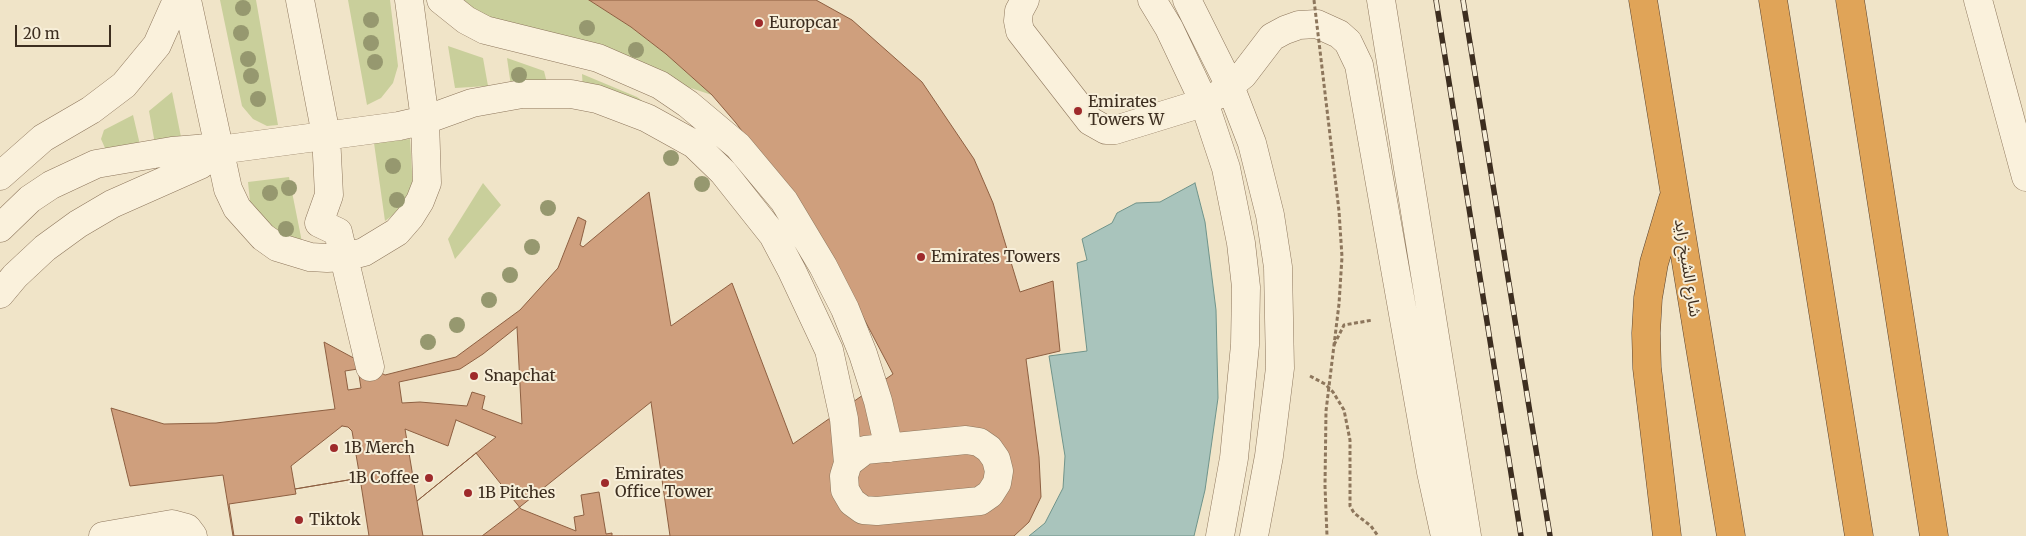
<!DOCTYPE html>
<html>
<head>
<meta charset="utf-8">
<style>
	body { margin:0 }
	#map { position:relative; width:2026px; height:536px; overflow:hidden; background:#f0e4c8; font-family:Merriweather,serif }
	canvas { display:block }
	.scale { position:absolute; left:15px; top:25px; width:96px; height:22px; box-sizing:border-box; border:2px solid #3d2e20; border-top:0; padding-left:6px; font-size:15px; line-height:18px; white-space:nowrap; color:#3d2e20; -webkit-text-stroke:4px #f7eed8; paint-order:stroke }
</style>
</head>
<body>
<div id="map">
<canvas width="2026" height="536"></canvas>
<div class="scale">20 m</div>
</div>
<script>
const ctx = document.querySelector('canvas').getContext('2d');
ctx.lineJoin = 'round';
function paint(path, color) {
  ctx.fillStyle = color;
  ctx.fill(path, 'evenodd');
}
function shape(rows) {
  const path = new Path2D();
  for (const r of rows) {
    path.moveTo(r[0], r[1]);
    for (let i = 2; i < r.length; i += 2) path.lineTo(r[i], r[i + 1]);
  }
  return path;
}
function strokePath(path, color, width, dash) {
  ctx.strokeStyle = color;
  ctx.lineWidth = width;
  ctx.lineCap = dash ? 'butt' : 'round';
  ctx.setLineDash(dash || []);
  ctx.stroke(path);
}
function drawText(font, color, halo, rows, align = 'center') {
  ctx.font = font + ' Merriweather,"Noto Sans Arabic",serif';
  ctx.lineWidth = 4;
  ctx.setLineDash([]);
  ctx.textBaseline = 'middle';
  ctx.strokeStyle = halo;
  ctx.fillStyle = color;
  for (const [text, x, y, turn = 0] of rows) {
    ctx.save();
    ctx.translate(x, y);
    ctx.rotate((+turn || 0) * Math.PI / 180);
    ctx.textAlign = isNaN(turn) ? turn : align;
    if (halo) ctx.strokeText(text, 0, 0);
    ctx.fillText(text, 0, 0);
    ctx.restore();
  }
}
paint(shape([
	[220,0,256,0,278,125,267,126,253,119,242,106],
	[348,0,390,0,398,66,393,83,381,98,367,105],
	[464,0,589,0,631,27,666,54,712,95,503,26,473,8],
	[448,46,483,58,488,86,455,88],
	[507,58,544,71,548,87,511,86],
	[582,74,637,97,656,111,583,90],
	[172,92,181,137,155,144,149,111],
	[133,115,141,149,115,153,105,148,101,139,104,130],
	[410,139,413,187,405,206,385,221,374,143],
	[289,177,302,242,279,244,250,202,248,182],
	[483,183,501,205,455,259,448,239]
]), '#c9cf9b');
const water = shape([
	[1195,183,1205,222,1216,310,1218,398,1205,490,1194,536,1029,536,1045,523,1063,488,1065,456,1049,356,1087,351,1077,263,1087,260,1082,239,1112,223,1117,213,1136,203,1160,202,1195,183]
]);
paint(water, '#a9c4bc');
strokePath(water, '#6f938a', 1);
const building = shape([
	[589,0,816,0,852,20,922,82,974,159,993,203,1020,292,1053,281,1060,351,1026,359,1039,457,1041,497,1029,522,1014,536,233,536,223,475,130,486,111,408,164,424,216,423,335,409,324,342,385,375,456,357,520,310,558,268,578,217,586,221,580,245,583,247,649,192,671,326,732,283,793,444,893,374,821,237,736,123,712,95,666,54,631,27,589,0],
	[517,327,522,424,482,409,485,396,472,392,467,406,420,402,402,403,399,382,460,369,483,354,517,327],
	[358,369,361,388,348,390,345,371,358,369],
	[651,402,670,536,482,536,511,514,651,402],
	[456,420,496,437,417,501,405,429,448,446,456,420],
	[342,426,348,427,352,431,360,478,295,489,291,466,342,426],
	[476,453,521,509,576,531,574,517,584,515,581,495,599,492,606,534,612,533,612,536,423,536,417,501,476,453],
	[360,478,369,536,234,536,229,504,296,494,295,489,360,478]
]);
paint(building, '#cf9f7d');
strokePath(building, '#8d5f41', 1);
const minor = shape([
	[187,0,228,189,237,208,263,237,277,247,310,257,327,258,345,257,364,252,397,232,410,217,420,201,427,183,425,120,409,0],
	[300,0,326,135,329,195,319,223,338,232,370,367],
	[441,0,466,20,485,30,598,58,660,85,688,104,738,146,784,201,823,266,845,309,863,354,878,401,889,448],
	[1025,0,1019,11,1018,21,1020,31,1090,121,1106,130,1115,130,1193,106,1218,95,1243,75,1272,37,1285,30,1299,25,1317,24,1339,34,1348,42,1359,65,1431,472,1445,536],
	[1152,0,1169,28,1204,102,1226,168,1241,243,1246,287,1245,345,1234,458,1220,536],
	[1187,0,1230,86,1252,143,1270,215,1278,267,1280,368,1269,456,1254,536],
	[1381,0,1467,536],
	[1978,0,2026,177],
	[0,176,43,138,91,110,124,85,157,45,177,0],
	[0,228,30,199,51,185,96,164,172,151,209,148,219,150,399,126,425,120,472,103,522,94,571,94,597,99,647,118,694,144,723,172,773,235,792,271,829,350,844,419,848,463],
	[0,294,15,276,45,248,78,224,112,204,200,165,219,150],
	[966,440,979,442,989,449,996,459,999,471,997,483,990,494,980,501,877,511,863,510,852,502,845,490,844,476,848,463,865,450,966,440],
	[103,536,172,524,187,528,193,536]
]);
const highway = shape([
	[1643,0,1731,536],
	[1773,0,1859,536],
	[1850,0,1934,536],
	[1667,536,1647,368,1646,333,1648,298,1654,263,1673,199]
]);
strokePath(minor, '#8d765c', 29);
strokePath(highway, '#5b4430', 29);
strokePath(shape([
	[1334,345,1344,325,1373,320],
	[1310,376,1325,384,1333,392,1344,410,1350,440,1350,506,1354,513,1371,526,1378,536]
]), '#8d765c', 3, [4, 2.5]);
strokePath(minor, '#faf1dc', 28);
strokePath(highway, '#e0a458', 28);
const rail = shape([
	[1436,0,1521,536],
	[1463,0,1550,536]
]);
strokePath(rail, '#3d2e20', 5.5);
strokePath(rail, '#f7eed8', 4, [11]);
strokePath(shape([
	[1314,0,1339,211,1342,257,1339,304,1326,411,1325,486,1327,536]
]), '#8d765c', 3, [4, 2.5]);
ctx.fillStyle = '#96986f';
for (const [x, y] of [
	[243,8],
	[371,20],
	[587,28],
	[241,33],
	[371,43],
	[636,50],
	[248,59],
	[375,62],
	[519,75],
	[251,76],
	[258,99],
	[671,158],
	[393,166],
	[702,184],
	[289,188],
	[270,193],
	[397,200],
	[548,208],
	[286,229],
	[532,247],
	[510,275],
	[489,300],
	[457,325],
	[428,342]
]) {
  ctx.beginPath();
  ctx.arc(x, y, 8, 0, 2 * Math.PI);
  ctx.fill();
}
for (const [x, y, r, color] of [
	[759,23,5,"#9e2a2b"],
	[1078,111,5,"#9e2a2b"],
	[921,257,5,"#9e2a2b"],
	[474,376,5,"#9e2a2b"],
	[334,448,5,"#9e2a2b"],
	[429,478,5,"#9e2a2b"],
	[605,483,5,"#9e2a2b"],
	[468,493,5,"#9e2a2b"],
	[299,520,5,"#9e2a2b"]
]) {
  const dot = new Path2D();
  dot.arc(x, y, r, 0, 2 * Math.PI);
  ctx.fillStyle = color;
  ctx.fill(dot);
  strokePath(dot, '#f7eed8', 2);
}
drawText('16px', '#3d2e20', '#f7eed8', [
	["Europcar",769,23],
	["Emirates",1088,102],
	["Towers W",1088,120],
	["Emirates Towers",931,257],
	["Snapchat",484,376],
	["1B Merch",344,448],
	["Emirates",615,474],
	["Office Tower",615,492],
	["1B Coffee",419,478,"right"],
	["1B Pitches",478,493],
	["Tiktok",309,520]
], 'left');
drawText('16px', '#3d2e20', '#f7eed8', [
	["شارع الشيخ زايد",1687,268,81]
]);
</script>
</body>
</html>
